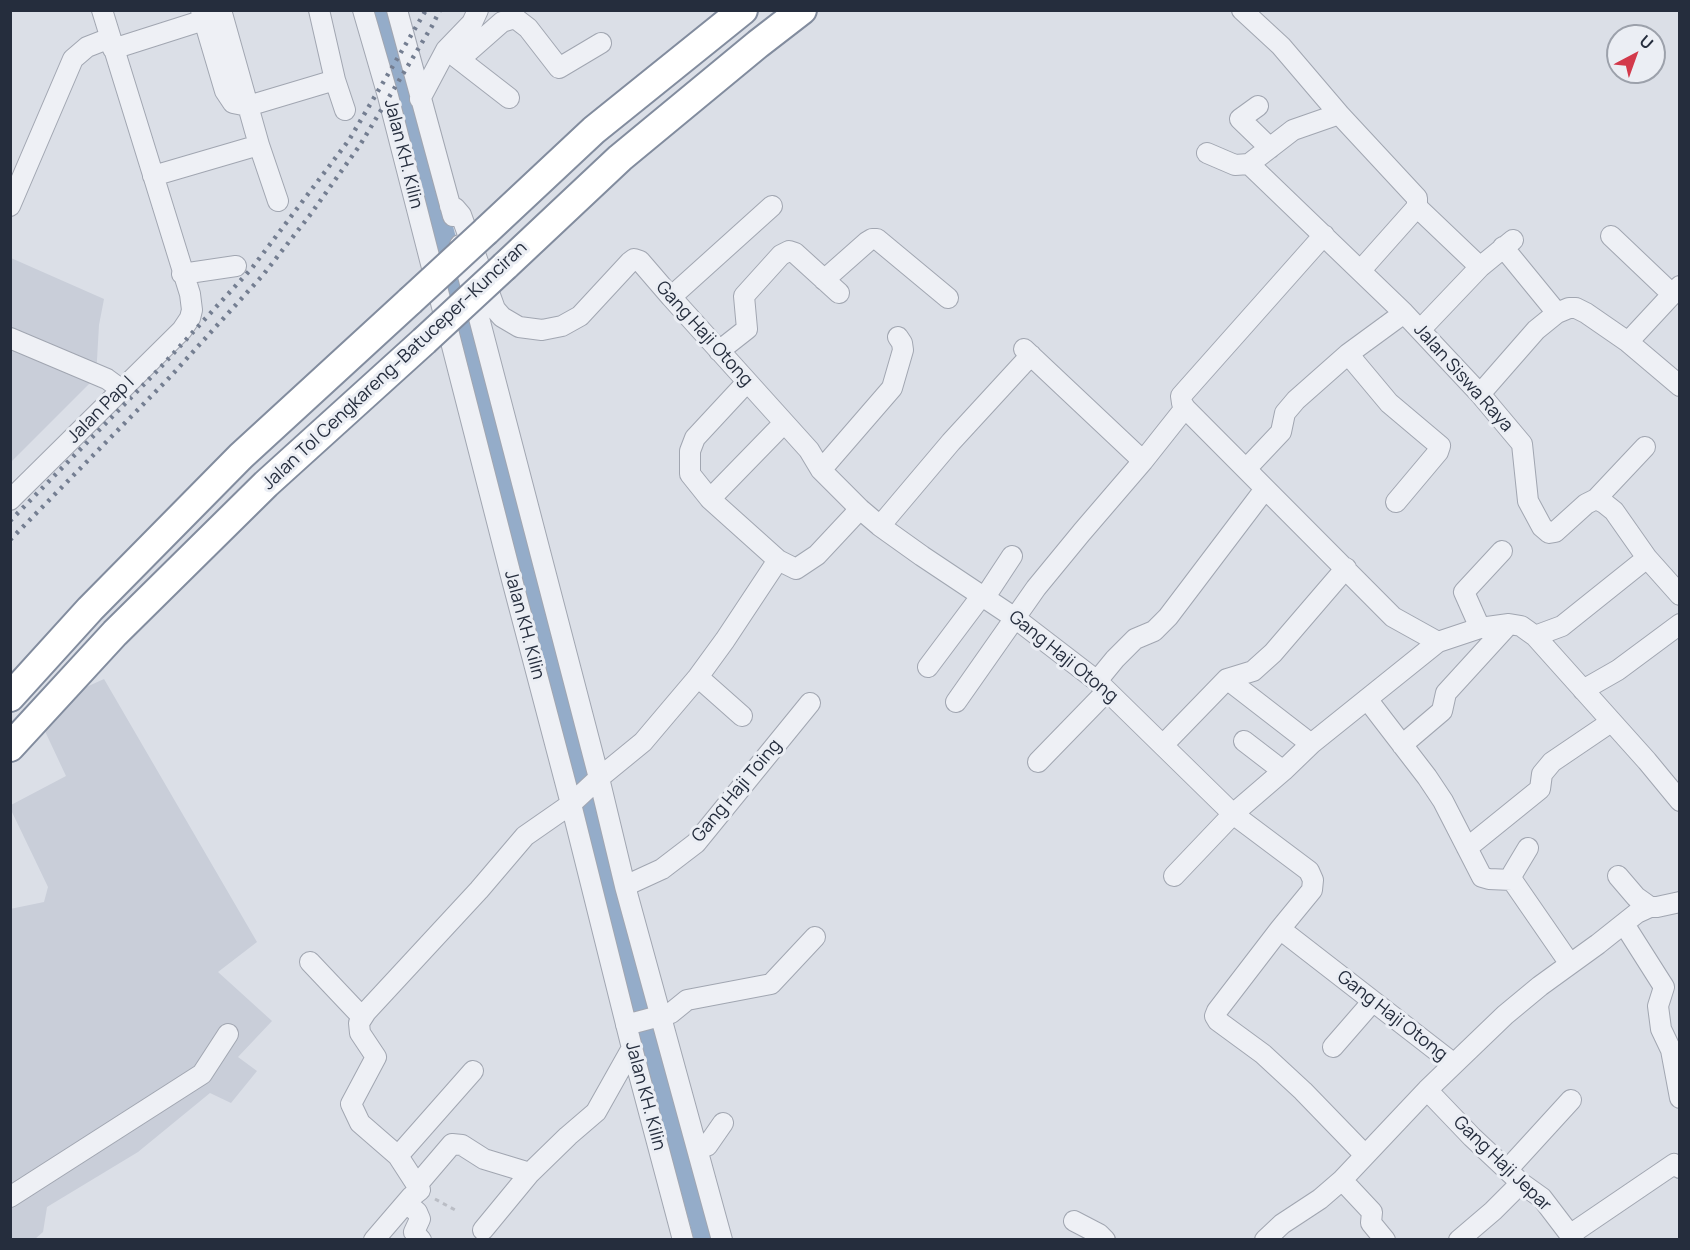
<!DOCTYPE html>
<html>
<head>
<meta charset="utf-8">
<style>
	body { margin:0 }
	#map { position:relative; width:1690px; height:1250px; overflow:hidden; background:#dbdfe7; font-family:Manrope,sans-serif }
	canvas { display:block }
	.frame { position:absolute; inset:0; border:12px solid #252d3d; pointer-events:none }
	.north { position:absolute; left:1606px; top:24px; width:60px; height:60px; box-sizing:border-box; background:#ebeef4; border:2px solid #9ca1ab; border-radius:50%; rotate:41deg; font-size:16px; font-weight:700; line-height:24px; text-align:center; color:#252d3d }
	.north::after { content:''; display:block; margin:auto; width:21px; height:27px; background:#d3394b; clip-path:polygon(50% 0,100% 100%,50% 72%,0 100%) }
</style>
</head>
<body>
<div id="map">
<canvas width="1690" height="1250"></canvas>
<div class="frame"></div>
<div class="north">U</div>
</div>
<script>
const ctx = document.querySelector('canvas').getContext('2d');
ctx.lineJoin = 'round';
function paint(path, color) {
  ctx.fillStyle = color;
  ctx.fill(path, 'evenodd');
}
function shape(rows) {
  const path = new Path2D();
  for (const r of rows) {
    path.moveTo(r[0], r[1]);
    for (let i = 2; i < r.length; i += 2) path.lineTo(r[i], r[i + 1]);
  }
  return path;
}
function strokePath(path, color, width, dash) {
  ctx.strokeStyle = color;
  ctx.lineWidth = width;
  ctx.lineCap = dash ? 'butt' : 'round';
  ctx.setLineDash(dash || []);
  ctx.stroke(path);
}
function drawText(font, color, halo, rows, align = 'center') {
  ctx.font = font + ' Manrope,sans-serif';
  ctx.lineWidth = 6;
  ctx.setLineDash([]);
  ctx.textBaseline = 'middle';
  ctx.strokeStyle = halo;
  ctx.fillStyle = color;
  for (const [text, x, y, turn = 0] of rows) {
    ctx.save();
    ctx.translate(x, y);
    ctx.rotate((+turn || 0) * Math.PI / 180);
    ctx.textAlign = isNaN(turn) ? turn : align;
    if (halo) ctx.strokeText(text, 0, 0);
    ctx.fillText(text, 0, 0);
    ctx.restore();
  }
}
paint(shape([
	[11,258,104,299,99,325,96,377,11,462],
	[104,679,257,942,218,972,272,1021,238,1057,257,1071,231,1103,210,1093,138,1152,47,1207,43,1232,35,1239,11,1239,10,909,44,902,48,887,11,810,11,805,66,776,35,710]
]), '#c9ced9');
strokePath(shape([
	[383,10,576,755,708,1240]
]), '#94acc9', 27);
const minor = shape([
	[201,10,225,91,233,103,248,106,335,80],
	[319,10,335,80,345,110],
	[363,10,388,96,511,576,571,804,632,1048,683,1240],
	[397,10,453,216],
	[1242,10,1281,46,1339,114,1417,198,1417,207,1480,267,1513,240],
	[113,49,204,20],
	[451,53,509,98],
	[460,59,502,22,515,18,528,28,559,68,601,43],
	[420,99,446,50,472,23,478,10],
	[1258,106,1240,119,1270,148],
	[259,145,278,201],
	[1207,153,1235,165,1249,164,1293,130,1339,114],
	[1249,164,1404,313,1480,394,1522,444,1528,501,1542,527,1549,533,1555,532,1586,504,1596,499,1604,503,1614,511,1647,558,1680,595],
	[153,176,259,145,221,10],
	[10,206,73,59,87,47,110,38],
	[450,206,455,208,461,215,495,309,502,317,519,327,542,330,562,326,580,316,630,262,634,259,640,261,671,297,809,450,821,470,860,509,880,526,922,556,1015,618,1097,681,1233,814,1309,871,1313,880,1312,890,1280,929,1454,1064],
	[1324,235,1181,396,1182,403,1185,408,1393,617,1438,642],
	[1611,236,1672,294],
	[460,245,599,778,625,886,722,1240],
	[1503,247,1557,313],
	[1361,270,1417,207],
	[182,274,236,266],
	[824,280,867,242,872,239,877,239,948,298],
	[671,297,772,206],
	[1420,330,1480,267],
	[10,338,107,379,122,390],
	[1628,342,1680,286],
	[1024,349,1143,461],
	[719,351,747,329,744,296,781,255,789,251,795,253,839,293],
	[747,382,695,438,690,451,690,474,710,499,778,560,796,569,817,555,860,509],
	[1480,394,1536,330,1557,313,1569,308,1576,308,1586,313,1628,342,1680,386],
	[1246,469,1281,432,1285,413,1296,400,1348,354],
	[821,470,892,388,903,350,902,343,898,337],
	[710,499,784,423],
	[1596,499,1645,447],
	[10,500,182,330,190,318,192,310,190,294,102,10],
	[1396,502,1438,452,1440,446,1389,403,1348,354,1404,313],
	[880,526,951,442,1031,355],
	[985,597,1012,556],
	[1480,628,1464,592,1502,551],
	[1535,636,1562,626,1647,558],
	[928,667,982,595],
	[698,677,742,716],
	[1227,679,1311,744],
	[1097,681,1115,659,1135,639,1154,631,1168,617,1265,489],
	[1583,690,1618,670,1680,624],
	[1367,699,1427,777,1443,801,1482,877,1489,879,1512,880],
	[956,702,1036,588,1082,532,1143,461,1185,408],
	[1244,741,1283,771,1311,744,1438,642,1480,628,1509,624,1521,626,1535,636,1647,761,1680,801],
	[1163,745,1227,679,1253,671,1273,653,1346,568],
	[1402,745,1442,711,1446,693,1509,624],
	[1038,762,1107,691],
	[1467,848,1540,789,1542,774,1552,762,1611,722],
	[1528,848,1513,873,1512,880,1570,964],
	[1174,876,1233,814,1283,771],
	[1618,876,1636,897,1650,907],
	[625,886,662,869,696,843,810,703],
	[1624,924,1664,987,1658,1006,1661,1029,1671,1050,1680,1098],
	[1280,929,1217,1011,1215,1016,1218,1021,1263,1054,1303,1091,1365,1155],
	[310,962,362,1017],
	[626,1025,671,1013,687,1000,771,984,815,937],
	[1333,1047,1373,1001],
	[1427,1090,1472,1137,1521,1183,1542,1198,1574,1240],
	[697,1148,707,1146,723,1123],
	[398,1156,473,1071],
	[1507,1170,1571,1100],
	[1342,1180,1372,1212,1371,1223,1385,1240],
	[417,1185,452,1144,462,1145,484,1159,530,1173],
	[10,1197,202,1074,228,1034],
	[406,1203,417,1212,420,1219,414,1232,421,1240],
	[1074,1221,1099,1234,1105,1240],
	[483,1230,530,1173,568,1136,596,1112,632,1048],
	[1571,1234,1674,1164,1680,1168],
	[374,1240,411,1197,420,1190,398,1156,360,1123,351,1104,376,1057,360,1033,359,1023,366,1012,479,890,525,836,571,804,599,778,643,742,698,677,725,640,778,560],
	[1265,1240,1282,1224,1320,1199,1342,1180,1427,1090,1505,1015,1540,986,1598,944,1637,913,1650,907,1657,907,1680,902],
	[1459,1240,1493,1211,1521,1183]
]);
const highway = shape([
	[486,231,594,130,743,10],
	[505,266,620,158,758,44,802,10],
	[10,697,90,609,241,456,410,301],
	[10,747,115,633,266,484,424,341]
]);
strokePath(minor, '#a1a6b1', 22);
strokePath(highway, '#828c9e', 32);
strokePath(shape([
	[435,1199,457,1211]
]), '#babdc5', 3, [4.5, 4.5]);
strokePath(minor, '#eef0f5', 20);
strokePath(highway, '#fff', 28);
strokePath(shape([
	[10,521,159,369,252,268,349,140,426,10],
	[10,540,170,377,263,275,310,215,360,145,432,26,440,10]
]), '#747e91', 4.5, [3, 6]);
const highwayBridge = shape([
	[410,301,486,231],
	[424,341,505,266]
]);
strokePath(highwayBridge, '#828c9e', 32, []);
strokePath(highwayBridge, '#fff', 28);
drawText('18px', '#252d3d', '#ebeef4', [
	["Jalan KH. Kilin",403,154,76],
	["Gang Haji Otong",704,334,48],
	["Jalan Tol Cengkareng–Batuceper–Kunciran",395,366,-43],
	["Jalan Siswa Raya",1463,378,48],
	["Jalan Pap I",101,410,-45],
	["Jalan KH. Kilin",524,625,75],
	["Gang Haji Otong",1063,657,39],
	["Gang Haji Toing",737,791,-50],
	["Gang Haji Otong",1392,1016,38],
	["Jalan KH. Kilin",645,1096,75],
	["Gang Haji Jepar",1502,1164,44]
]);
</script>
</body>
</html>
